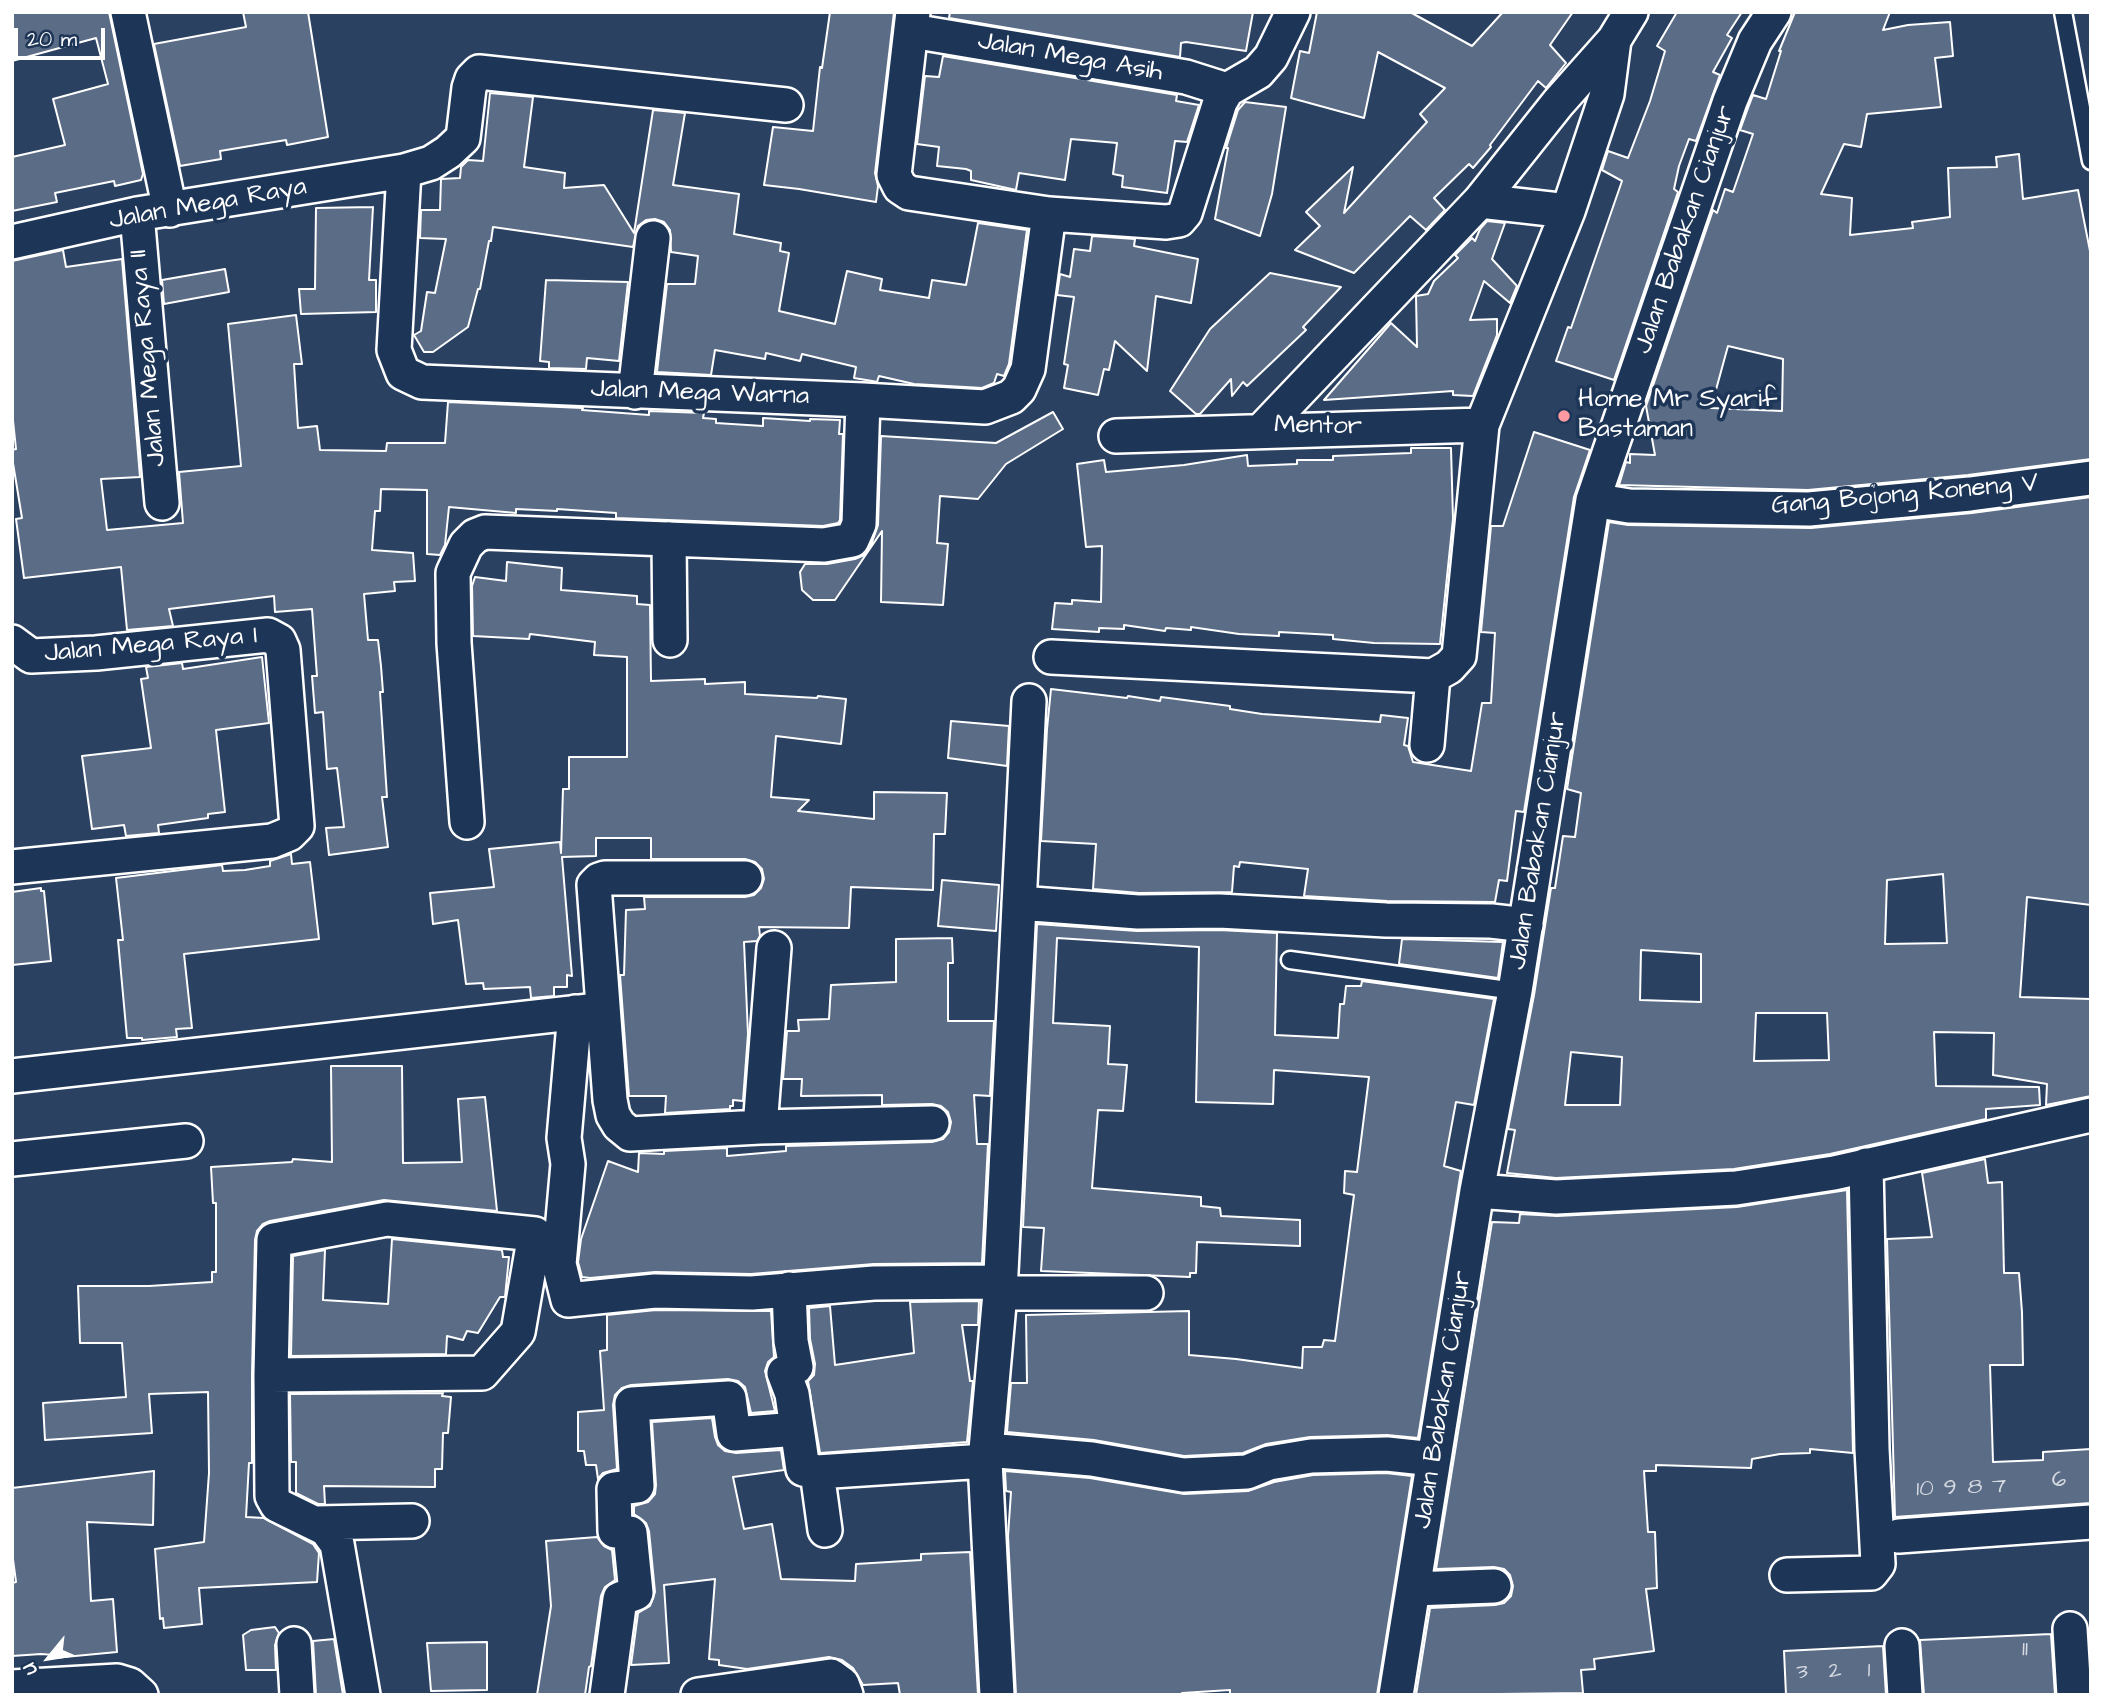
<!DOCTYPE html>
<html>
<head>
<meta charset="utf-8">
<style>
	body { margin:0 }
	#map { position:relative; width:2103px; height:1707px; overflow:hidden; background:#2a4161; font-family:"Architects Daughter",sans-serif }
	canvas { display:block }
	.frame { position:absolute; inset:0; border:14px solid #fff; pointer-events:none }
	.north { position:absolute; left:14px; top:1623px; width:70px; height:70px; -webkit-text-stroke:5px #1d3557; paint-order:stroke; rotate:240deg; font-size:19px; font-weight:700; line-height:28px; text-align:center; color:#fff }
	.north::after { content:''; display:block; margin:auto; width:24px; height:32px; background:#fff; clip-path:polygon(50% 0,100% 100%,50% 72%,0 100%) }
	.scale { position:absolute; left:14px; top:28px; width:91px; height:32px; box-sizing:border-box; border:4px solid #fff; border-top:0; padding-left:9px; font-size:21px; line-height:24px; white-space:nowrap; color:#fff; -webkit-text-stroke:5px #1d3557; paint-order:stroke }
</style>
</head>
<body>
<div id="map">
<canvas width="2103" height="1707"></canvas>
<div class="frame"></div>
<div class="north">U</div>
<div class="scale">20 m</div>
</div>
<script>
const ctx = document.querySelector('canvas').getContext('2d');
ctx.lineJoin = 'round';
function paint(path, color) {
  ctx.fillStyle = color;
  ctx.fill(path, 'evenodd');
}
function shape(rows) {
  const path = new Path2D();
  for (const r of rows) {
    path.moveTo(r[0], r[1]);
    for (let i = 2; i < r.length; i += 2) path.lineTo(r[i], r[i + 1]);
  }
  return path;
}
function strokePath(path, color, width, dash) {
  ctx.strokeStyle = color;
  ctx.lineWidth = width;
  ctx.lineCap = dash ? 'butt' : 'round';
  ctx.setLineDash(dash || []);
  ctx.stroke(path);
}
function drawText(font, color, halo, rows, align = 'center') {
  ctx.font = font + ' "Architects Daughter",sans-serif';
  ctx.lineWidth = 7;
  ctx.setLineDash([]);
  ctx.textBaseline = 'middle';
  ctx.strokeStyle = halo;
  ctx.fillStyle = color;
  for (const [text, x, y, turn = 0] of rows) {
    ctx.save();
    ctx.translate(x, y);
    ctx.rotate((+turn || 0) * Math.PI / 180);
    ctx.textAlign = isNaN(turn) ? turn : align;
    if (halo) ctx.strokeText(text, 0, 0);
    ctx.fillText(text, 0, 0);
    ctx.restore();
  }
}
const building = shape([
	[12,12,109,12,143,174,141,180,115,186,114,181,55,193,57,202,12,211,12,157,65,145,53,99,108,84,96,38,12,61,12,12],
	[243,12,308,12,328,137,287,145,286,140,220,151,221,159,180,166,154,44,246,27,243,12],
	[830,12,894,12,875,173,878,186,876,202,799,189,764,185,773,127,813,131,820,67,822,68,830,12],
	[950,12,1253,12,1246,51,1186,42,1181,43,1180,57,949,18,950,12],
	[1317,12,1410,12,1472,46,1503,12,1573,12,1550,45,1566,63,1546,88,1538,81,1490,145,1491,147,1473,168,1469,164,1434,198,1445,210,1426,230,1410,216,1354,273,1295,250,1320,226,1306,212,1353,167,1344,213,1427,122,1420,114,1445,88,1378,52,1364,118,1291,98,1300,51,1309,53,1317,12],
	[1677,12,1742,12,1727,35,1732,38,1713,72,1720,75,1696,141,1689,139,1679,166,1674,189,1678,192,1614,380,1556,361,1568,327,1571,328,1622,181,1602,170,1608,151,1628,158,1650,101,1665,51,1657,46,1677,12],
	[1795,12,1890,12,1883,30,1908,25,1950,22,1953,56,1935,58,1941,107,1867,114,1861,147,1844,144,1821,194,1852,198,1850,235,1913,228,1912,222,1950,217,1948,168,1997,167,1996,157,2019,154,2023,199,2078,190,2091,256,2091,459,1968,475,1808,490,1619,485,1626,462,1630,463,1630,454,1655,455,1646,406,1713,210,1717,213,1725,189,1733,192,1753,134,1740,130,1748,108,1753,95,1766,99,1781,51,1779,51,1795,12],
	[1728,346,1783,359,1782,411,1711,408,1728,346],
	[943,56,1177,95,1176,101,1199,105,1187,142,1175,141,1167,193,1122,187,1123,176,1113,174,1117,143,1071,139,1065,180,1019,173,1016,190,971,180,971,171,966,169,937,166,939,147,917,144,925,76,939,77,943,56],
	[490,93,533,97,524,167,565,173,564,188,604,185,634,233,653,110,685,113,673,185,739,194,734,234,781,243,780,251,789,253,779,311,835,324,847,271,882,279,880,290,929,298,932,280,966,285,978,223,1027,230,1009,364,1004,376,997,374,994,383,982,388,914,384,879,376,877,382,872,381,854,378,856,367,802,354,800,361,766,353,765,359,715,350,711,375,657,372,667,284,695,284,698,256,671,252,670,230,664,222,655,219,646,220,638,226,633,247,493,227,491,241,489,241,480,289,478,289,468,327,433,352,424,352,414,335,421,331,427,292,435,293,446,239,420,238,421,210,440,210,441,179,460,178,461,167,468,160,483,161,490,93],
	[1245,102,1286,107,1272,194,1260,236,1215,219,1228,148,1226,148,1238,110,1245,102],
	[373,207,369,280,376,280,376,312,301,314,299,289,315,289,316,208,373,207],
	[1487,221,1505,223,1492,259,1517,286,1510,303,1484,281,1470,320,1497,319,1497,335,1473,396,1453,395,1453,391,1324,400,1391,323,1417,347,1416,296,1428,294,1434,281,1458,258,1455,255,1472,238,1475,241,1480,229,1487,221],
	[1092,236,1135,239,1134,246,1198,259,1191,303,1156,296,1147,371,1115,341,1109,370,1104,369,1098,395,1064,388,1068,365,1064,364,1074,297,1057,295,1060,274,1070,277,1074,249,1090,251,1092,236],
	[63,250,66,267,122,259,140,477,101,479,107,530,183,523,179,472,241,466,228,324,296,315,302,364,294,364,298,428,317,426,320,450,386,451,387,443,445,443,448,402,583,408,582,410,649,415,649,411,704,413,703,418,716,419,716,423,763,426,763,418,810,421,810,419,840,420,839,434,843,434,840,520,838,523,823,526,616,518,616,513,557,509,557,511,516,509,516,513,449,507,445,545,440,555,427,554,427,490,381,489,380,511,375,511,372,550,413,553,415,581,394,582,395,591,364,594,368,640,378,640,381,666,383,692,380,692,387,797,382,797,388,847,329,855,326,828,344,827,337,768,327,769,323,712,315,713,312,676,317,676,312,609,275,612,274,596,169,609,173,626,127,630,121,567,24,578,16,519,22,518,12,457,12,450,16,449,12,411,12,261,63,250],
	[225,269,229,292,164,304,162,280,225,269],
	[1270,273,1341,287,1303,327,1306,330,1247,386,1243,382,1232,396,1231,379,1200,414,1196,414,1170,391,1210,329,1270,273],
	[546,280,628,282,619,361,587,358,586,369,549,368,549,362,540,361,546,280],
	[1053,412,1063,429,1006,464,978,499,940,496,937,543,948,544,943,605,881,602,882,531,835,600,813,600,802,590,800,572,805,564,827,564,855,559,864,555,870,548,878,525,881,436,996,443,1053,412],
	[1534,432,1590,450,1574,497,1524,812,1516,811,1507,881,1499,880,1495,902,1387,901,1304,896,1308,869,1240,862,1239,867,1234,866,1232,892,1139,893,1093,889,1096,844,1041,841,1047,729,1051,689,1127,698,1128,696,1160,701,1161,697,1230,706,1230,709,1262,714,1380,722,1381,715,1408,718,1404,745,1408,746,1413,762,1471,771,1482,703,1491,703,1495,633,1481,632,1491,526,1503,526,1534,432],
	[1411,448,1451,448,1453,519,1440,644,1374,643,1333,639,1333,635,1279,632,1279,636,1239,634,1191,627,1191,630,1166,628,1165,631,1124,625,1124,629,1099,628,1099,632,1052,629,1055,603,1072,604,1072,600,1101,602,1102,546,1086,547,1077,464,1104,460,1106,472,1184,465,1247,455,1248,466,1297,464,1297,460,1333,460,1333,456,1411,453,1411,448],
	[2091,497,2091,905,2027,897,2020,997,2091,999,2091,1096,2046,1105,2047,1084,1993,1075,1994,1033,1934,1032,1936,1086,2039,1087,2040,1105,1986,1109,1986,1119,1830,1154,1734,1169,1556,1178,1507,1173,1515,1130,1508,1129,1534,995,1551,888,1555,888,1563,836,1575,837,1581,793,1567,789,1609,522,1628,525,1811,528,1972,513,2091,497],
	[1943,874,1947,943,1885,944,1887,880,1943,874],
	[1641,950,1701,954,1701,1002,1640,1000,1641,950],
	[1756,1013,1827,1013,1829,1060,1754,1061,1756,1013],
	[1571,1052,1622,1057,1620,1105,1565,1105,1571,1052],
	[507,562,562,568,561,590,637,596,637,604,650,605,651,681,705,679,705,684,745,682,745,694,817,698,818,696,846,699,841,744,776,736,771,797,809,800,798,811,874,819,874,792,947,793,945,834,934,834,933,890,851,887,849,928,759,927,760,936,757,941,744,942,748,1034,743,1101,733,1100,733,1106,730,1106,730,1109,665,1113,666,1096,629,1096,620,975,624,975,626,910,645,909,644,897,745,897,754,895,761,888,764,879,762,869,755,862,745,859,651,859,651,838,596,838,596,856,562,857,572,976,567,975,567,987,554,987,554,996,531,998,530,987,484,989,483,983,466,984,458,920,433,924,430,893,494,887,489,849,560,842,561,853,563,789,569,789,569,757,627,757,627,657,594,655,595,642,530,634,529,639,473,636,472,586,475,577,506,581,507,562],
	[262,657,269,723,216,730,225,812,208,814,208,818,158,825,159,833,126,836,124,825,92,829,82,756,151,748,141,679,148,678,146,667,182,663,183,669,262,657],
	[951,721,1009,726,1007,766,948,758,951,721],
	[291,854,292,864,310,862,319,939,184,954,192,1028,176,1029,177,1037,142,1040,142,1038,127,1038,118,940,123,940,116,878,222,865,223,871,245,870,270,866,270,861,291,854],
	[942,880,999,885,996,931,938,926,942,880],
	[41,888,41,891,44,891,51,961,12,965,12,892,41,888],
	[1037,924,1137,931,1219,930,1277,933,1275,1035,1338,1038,1340,1004,1344,1004,1346,986,1361,986,1362,981,1494,999,1474,1105,1456,1102,1444,1166,1461,1171,1418,1438,1387,1435,1310,1437,1266,1444,1243,1453,1184,1456,1094,1440,1007,1432,1011,1383,1027,1383,1026,1315,1189,1311,1189,1355,1236,1359,1302,1368,1303,1347,1322,1347,1324,1340,1335,1341,1354,1195,1344,1193,1345,1171,1357,1172,1369,1077,1274,1070,1273,1104,1196,1102,1199,947,1057,938,1053,1023,1110,1026,1108,1064,1127,1065,1123,1111,1098,1110,1092,1188,1201,1197,1201,1206,1220,1208,1221,1216,1300,1220,1300,1246,1197,1242,1196,1273,1190,1273,1190,1277,1041,1271,1044,1228,1023,1227,1037,924],
	[952,938,953,963,948,963,948,1021,994,1021,990,1096,974,1095,977,1144,988,1144,982,1263,874,1264,751,1274,655,1272,590,1278,582,1277,578,1262,581,1239,608,1161,638,1172,639,1153,664,1154,664,1151,727,1148,727,1156,786,1151,786,1146,932,1142,943,1139,949,1132,951,1122,948,1112,941,1106,932,1104,882,1105,882,1095,801,1096,802,1079,783,1079,787,1031,799,1031,798,1020,829,1019,831,985,896,982,896,939,952,938],
	[1402,939,1503,942,1498,978,1399,964,1402,939],
	[331,1066,402,1066,403,1163,462,1162,458,1099,485,1097,497,1211,384,1200,270,1221,263,1224,257,1231,255,1240,252,1375,252,1463,249,1463,246,1517,264,1518,313,1544,319,1553,317,1582,199,1588,202,1624,164,1628,163,1618,160,1619,155,1549,204,1542,209,1473,208,1392,149,1394,152,1433,45,1440,43,1403,126,1397,122,1343,80,1343,78,1286,149,1286,212,1282,212,1272,216,1272,216,1203,213,1203,211,1167,292,1162,293,1159,332,1162,331,1066],
	[1985,1159,1988,1183,2002,1182,2004,1273,2019,1273,2022,1312,2023,1365,1990,1365,1993,1462,2043,1460,2043,1452,2091,1449,2091,1503,1895,1517,1887,1239,1932,1237,1922,1173,1985,1159],
	[1847,1190,1853,1453,1810,1449,1810,1453,1780,1454,1752,1459,1751,1468,1656,1465,1656,1471,1644,1471,1648,1532,1655,1532,1657,1588,1646,1589,1654,1651,1594,1659,1595,1669,1581,1670,1583,1693,1416,1695,1430,1608,1495,1605,1504,1603,1511,1596,1513,1586,1510,1575,1504,1569,1494,1567,1436,1569,1492,1222,1519,1223,1520,1214,1557,1216,1737,1207,1847,1190],
	[392,1239,502,1250,503,1257,509,1257,505,1297,500,1297,478,1333,467,1331,463,1340,447,1336,446,1354,291,1356,293,1256,325,1250,323,1300,388,1304,392,1239],
	[979,1301,978,1325,962,1325,970,1381,973,1381,967,1442,820,1453,808,1381,814,1375,815,1364,810,1339,809,1308,830,1306,835,1365,914,1353,910,1302,979,1301],
	[656,1310,771,1311,774,1357,768,1362,765,1371,775,1411,751,1413,745,1387,738,1381,728,1379,631,1385,622,1388,615,1395,613,1405,617,1469,603,1473,598,1479,596,1465,586,1465,584,1451,578,1451,578,1412,604,1410,600,1351,607,1350,607,1315,656,1310],
	[443,1393,442,1396,451,1397,448,1433,443,1433,442,1469,435,1469,435,1487,324,1486,325,1504,318,1504,296,1493,296,1462,291,1462,290,1394,443,1393],
	[712,1418,715,1437,718,1445,725,1451,736,1453,781,1450,784,1470,733,1477,744,1529,772,1524,781,1579,855,1581,856,1564,921,1560,921,1554,970,1552,978,1695,900,1695,898,1683,863,1685,853,1668,842,1660,829,1657,747,1669,719,1665,719,1660,709,1659,715,1579,664,1585,669,1663,631,1665,638,1613,650,1606,655,1592,649,1531,646,1523,634,1514,634,1506,648,1502,655,1494,656,1485,652,1422,712,1418],
	[154,1471,153,1525,87,1522,91,1601,113,1599,117,1652,54,1658,54,1655,41,1654,12,1656,12,1583,16,1582,12,1552,12,1488,154,1471],
	[1005,1471,1090,1478,1184,1494,1248,1491,1274,1482,1313,1475,1386,1473,1412,1476,1377,1695,1230,1695,1230,1690,1182,1693,1182,1695,1016,1695,1008,1536,1011,1492,1006,1491,1005,1471],
	[597,1537,604,1546,612,1550,615,1580,605,1587,601,1596,591,1666,589,1667,585,1695,537,1695,551,1606,546,1541,597,1537],
	[275,1627,279,1633,275,1645,276,1670,246,1670,243,1635,251,1630,275,1627],
	[2051,1634,2055,1695,1924,1695,1920,1640,2051,1634],
	[334,1639,343,1695,316,1695,313,1641,334,1639],
	[487,1642,487,1690,431,1691,427,1643,487,1642],
	[1883,1646,1886,1695,1786,1695,1784,1651,1883,1646]
]);
paint(building, '#5b6c86');
strokePath(building, '#fff', 2);
const lane = shape([
	[2063,12,2091,161],
	[1290,960,1515,991]
]);
const street = shape([
	[128,12,170,210],
	[913,12,894,175,900,187,909,193,1049,214,1166,222,1179,220,1185,213,1220,102,1227,90,1258,72,1271,57,1293,12],
	[912,31,1186,77,1227,90],
	[404,171,394,350,403,373,422,382,863,400,985,407,1011,397,1019,389,1028,369,1049,214],
	[1480,201,1568,211],
	[137,214,162,503],
	[12,242,137,214,404,171,431,163,448,152,463,138,469,88,472,79,479,72,786,105],
	[635,392,653,238],
	[1262,430,1480,201,1558,103,1614,40,1631,12],
	[1116,436,1482,425],
	[1593,500,1629,506,1809,509,1970,494,2091,478],
	[669,539,670,640],
	[12,642,31,656,96,653,268,635,279,641,283,650,297,826,289,834,272,841,12,867],
	[1051,657,1433,676,1449,667,1459,656,1482,425,1568,211,1607,94,1614,40],
	[1427,745,1433,676],
	[467,822,454,643,453,573,466,545,475,536,485,532,824,545,852,540,859,524,863,400],
	[745,878,605,878,599,880,594,885,610,1100,613,1115,619,1125,630,1134,760,1127,932,1123],
	[1019,903,1138,912,1219,911,1386,920,1491,921,1526,925],
	[575,1012,564,1138,568,1164,559,1264,568,1300,655,1291,752,1293,874,1283,1000,1282],
	[12,1076,598,1010],
	[760,1127,774,948],
	[12,1159,186,1141],
	[1477,1191,1556,1197,1736,1188,1834,1173,2091,1115],
	[789,1289,791,1341,796,1367,784,1373,792,1394,803,1469,817,1472],
	[1000,1293,1146,1293],
	[271,1375,482,1373,518,1332,535,1234,387,1219,274,1240,271,1375,272,1496,277,1505,326,1529,337,1544,363,1695],
	[987,1450,1092,1459,1183,1475,1247,1472,1269,1463,1311,1456,1387,1454,1434,1459],
	[317,1523,412,1521],
	[825,1530,817,1472,985,1461],
	[1899,1536,2091,1522],
	[1787,1575,1871,1573,1878,1564,1872,1449,1866,1165],
	[1413,1589,1494,1586],
	[2070,1629,2074,1695],
	[294,1644,297,1695],
	[1902,1646,1905,1695],
	[12,1687,117,1681,130,1685,141,1695],
	[607,1695,620,1599,636,1593,630,1533,615,1531,614,1489,637,1486,632,1404,729,1398,734,1434,797,1429],
	[698,1695,831,1676,842,1684,846,1695],
	[997,1695,985,1461,1000,1293,1029,701],
	[1396,1695,1477,1191,1515,991,1593,500,1730,101,1755,41,1774,12]
]);
strokePath(lane, '#fff', 21);
strokePath(street, '#fff', 38);
strokePath(lane, '#1d3557', 16);
strokePath(street, '#1d3557', 33);
for (const [x, y, r, color] of [
	[1564,416,7,"#ff9aa2"]
]) {
  const dot = new Path2D();
  dot.arc(x, y, r, 0, 2 * Math.PI);
  ctx.fillStyle = color;
  ctx.fill(dot);
  strokePath(dot, '#1d3557', 2.5);
}
drawText('23px', '#d6dae1', null, [
	["6",2059,1481],
	["7",1999,1487],
	["8",1975,1488],
	["9",1950,1489],
	["10",1925,1490],
	["11",2025,1650],
	["1",1869,1671],
	["2",1835,1672],
	["3",1802,1673]
]);
drawText('26px', '#fff', '#1d3557', [
	["Jalan Mega Asih",1070,58,10],
	["Jalan Mega Raya",208,205,-10],
	["Jalan Babakan Cianjur",1686,230,-71],
	["Jalan Mega Raya II",149,358,-95],
	["Jalan Mega Warna",700,394,2],
	["Mentor",1318,427,1],
	["Gang Bojong Koneng V",1905,496,-5],
	["Jalan Mega Raya I",151,646,-5],
	["Jalan Babakan Cianjur",1539,841,-81],
	["Jalan Babakan Cianjur",1444,1400,-81]
]);
drawText('26px', '#fff', '#1d3557', [
	["Home Mr Syarif",1578,401],
	["Bastaman",1578,431]
], 'left');
</script>
</body>
</html>
